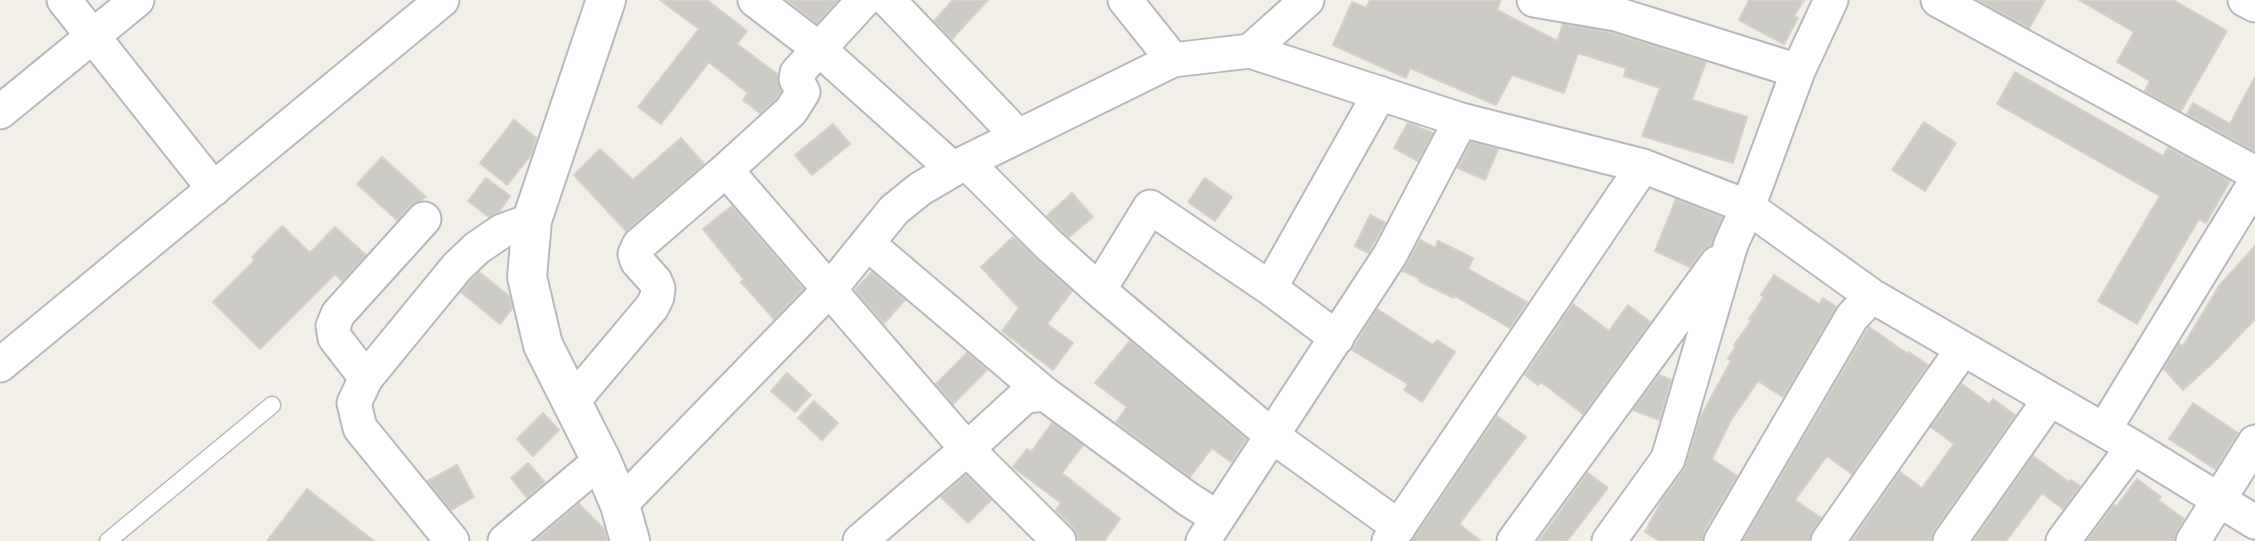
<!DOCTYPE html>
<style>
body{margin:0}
canvas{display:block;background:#f1efe8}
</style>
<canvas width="2255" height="541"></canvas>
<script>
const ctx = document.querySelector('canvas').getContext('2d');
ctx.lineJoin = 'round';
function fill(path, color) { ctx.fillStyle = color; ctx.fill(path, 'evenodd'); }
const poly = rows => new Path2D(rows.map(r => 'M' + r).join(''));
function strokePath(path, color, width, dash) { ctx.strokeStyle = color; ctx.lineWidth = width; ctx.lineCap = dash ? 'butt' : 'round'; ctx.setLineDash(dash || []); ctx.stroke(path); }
const building = poly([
 [660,0,707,0,747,31,737,44,777,74,781,91,776,99,760,113,743,100,748,93,709,62,661,124,638,107,699,29,660,0],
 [787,0,838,0,817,23,787,0],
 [953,0,988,0,952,39,934,21,953,0],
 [1370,0,1501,0,1497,10,1557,41,1563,24,1611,33,1706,62,1692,100,1747,117,1733,163,1642,136,1660,88,1624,76,1626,68,1578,53,1564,93,1512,75,1496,105,1410,68,1406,78,1333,45,1352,2,1366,8,1370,0],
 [1749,0,1804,0,1794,16,1798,18,1784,44,1739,20,1749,0],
 [1978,0,2045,0,2029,28,1978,0],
 [2079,0,2173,0,2227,31,2181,111,2145,91,2150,81,2117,62,2134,32,2079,0],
 [2015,72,2163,156,2168,148,2230,181,2206,223,2199,219,2137,324,2098,301,2160,196,1997,104,2015,72],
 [2255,77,2255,151,2187,114,2193,103,2230,124,2255,77],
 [514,120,536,138,531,155,507,185,480,163,514,120],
 [1924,122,1956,143,1925,191,1892,170,1924,122],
 [1408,123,1433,133,1418,161,1394,148,1408,123],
 [833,124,850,144,812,175,795,155,833,124],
 [681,138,704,164,626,231,574,175,600,149,633,180,681,138],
 [1471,142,1498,149,1485,180,1458,168,1471,142],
 [382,157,426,197,410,206,397,220,357,184,382,157],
 [486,178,510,196,499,212,489,217,468,201,486,178],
 [1205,178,1232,197,1215,221,1188,202,1205,178],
 [1072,193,1093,217,1069,237,1047,216,1072,193],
 [1676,199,1722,218,1711,245,1701,252,1690,267,1655,251,1676,199],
 [732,206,803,289,774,319,741,282,744,280,703,229,732,206],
 [1370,215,1385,223,1368,253,1355,246,1370,215],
 [282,226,310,253,335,227,366,255,342,281,335,274,260,349,213,302,255,260,252,257,282,226],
 [1013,237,1072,291,1047,324,1073,343,1053,370,1002,331,1019,308,981,267,1013,237],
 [1420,240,1435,248,1438,241,1473,258,1468,269,1527,302,1510,328,1455,296,1454,298,1419,281,1420,279,1403,271,1420,240],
 [2255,246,2255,319,2218,358,2183,390,2164,369,2179,344,2183,346,2219,286,2255,246],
 [479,272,509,296,512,309,500,324,461,292,479,272],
 [872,272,905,300,884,323,855,290,872,272],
 [1774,275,1819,304,1823,298,1836,307,1783,397,1758,381,1731,420,1712,459,1737,476,1704,531,1702,541,1660,541,1645,532,1663,499,1684,470,1701,416,1731,361,1728,359,1736,346,1734,345,1751,321,1749,319,1764,297,1761,295,1774,275],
 [1573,304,1609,331,1628,305,1650,322,1583,414,1541,382,1538,385,1525,375,1573,304],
 [1377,309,1433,345,1437,340,1455,352,1422,402,1404,390,1408,384,1352,350,1377,309],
 [1869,327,1908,354,1909,352,1928,365,1852,474,1827,456,1795,500,1821,518,1812,531,1809,541,1743,541,1869,327],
 [1130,341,1246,439,1231,462,1212,448,1190,477,1116,422,1127,407,1095,383,1130,341],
 [967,353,987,370,953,404,936,384,967,353],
 [787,373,811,395,795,412,771,391,787,373],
 [1659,375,1671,380,1659,420,1633,410,1659,375],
 [1962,384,1989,404,1993,399,2015,415,1934,530,1931,541,1852,541,1900,472,1922,488,1954,444,1931,427,1962,384],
 [814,401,838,423,822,440,798,418,814,401],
 [2193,403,2238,433,2215,469,2169,439,2193,403],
 [543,413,559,430,533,456,517,439,543,413],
 [1497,416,1526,437,1459,524,1481,541,1412,541,1497,416],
 [1052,423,1083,445,1062,473,1120,519,1104,541,1080,541,1078,539,1073,527,1056,510,1061,503,1013,467,1027,449,1031,452,1052,423],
 [2033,456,2069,482,2071,480,2080,486,2063,509,2042,493,2006,541,1974,541,2033,456],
 [528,463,545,482,527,497,511,478,528,463],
 [457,465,474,497,451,510,428,481,457,465],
 [1588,473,1608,488,1567,541,1539,541,1588,473],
 [966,475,991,500,968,523,941,497,966,475],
 [2137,479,2161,497,2158,500,2184,519,2177,531,2174,541,2087,541,2114,505,2116,507,2137,479],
 [307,489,374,541,267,541,307,489],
 [579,504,604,529,607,541,535,541,579,504]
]);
const lane = poly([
 [108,541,272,405]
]);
const street = poly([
 [64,0,214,189],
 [755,0,819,49,953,169],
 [864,0,797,73,796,79,803,92,791,111,726,170,967,449,1059,541],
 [888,0,1018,136],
 [1125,0,1173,60],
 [1534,0,1616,14,1798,71],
 [1938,0,2255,173],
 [2245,0,2255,5],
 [1250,51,1461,120,1643,166,1748,207,1872,296,2133,447,2255,522],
 [0,112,137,0],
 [966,162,1048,244,1099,290,1271,435,1399,527],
 [867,243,1045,394,1188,499,1218,518,1203,541],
 [1270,288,1380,93],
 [1099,290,1150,207,1270,288,1337,338],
 [0,365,442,0],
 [366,378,335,338,333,326,338,314,424,219],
 [572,402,652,307,657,297,658,288,655,281,637,261,635,254,639,245,726,170],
 [2104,430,2255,183],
 [620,505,830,289,894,210,920,189,966,162,1173,60,1250,51,1307,0],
 [1218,518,1390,255,1461,120],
 [452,541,360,428,354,403,366,378,457,267,477,248,502,231,532,220],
 [505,541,601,460],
 [860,541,967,449,1025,396,1045,394],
 [1389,541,1643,166],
 [1514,541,1717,263],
 [1609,541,1668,459,1731,244,1748,207,1798,71,1831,0],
 [1721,541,1852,317,1872,296],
 [1828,541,1962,350],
 [1950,541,2050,399],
 [2063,541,2133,447],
 [2193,541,2255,442]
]);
const secondary = poly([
 [606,0,532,220,527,277,543,345,601,460,620,505,630,541]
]);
fill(building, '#cccac5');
strokePath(building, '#d6d1c6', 2);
strokePath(lane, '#b5b8bc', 19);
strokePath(street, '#b5b8bc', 37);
strokePath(secondary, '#b6babf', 42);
strokePath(lane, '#fff', 16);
strokePath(street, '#fff', 33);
strokePath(secondary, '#fff', 38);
</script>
